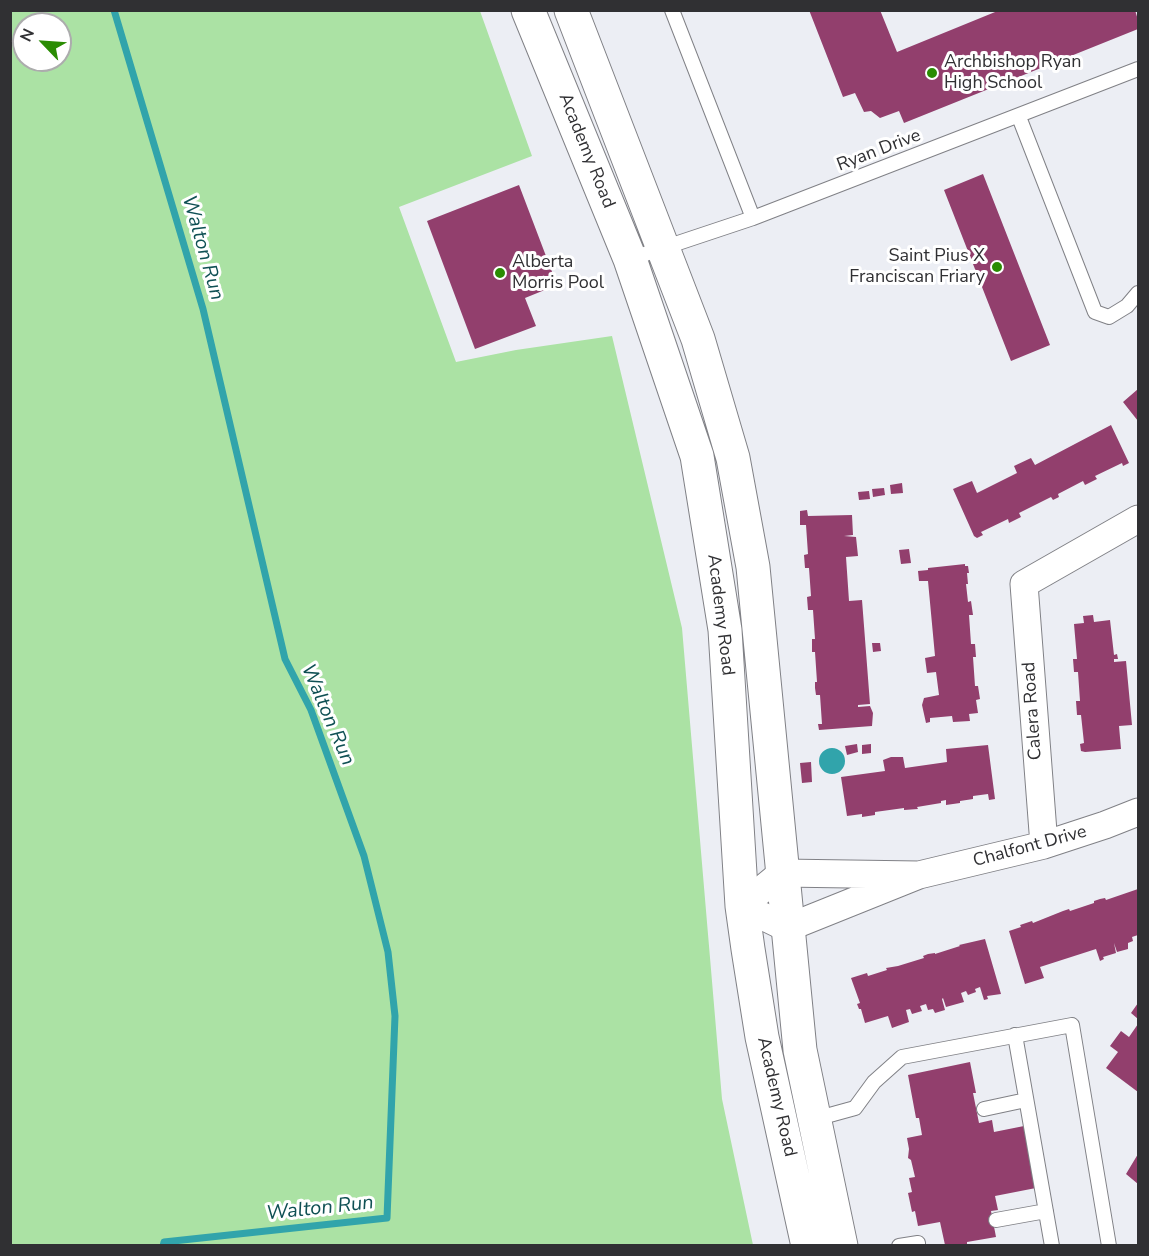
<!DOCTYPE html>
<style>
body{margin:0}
#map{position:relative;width:1149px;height:1256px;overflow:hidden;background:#eceef4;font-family:"Nunito Sans",sans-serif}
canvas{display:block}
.frame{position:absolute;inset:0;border:12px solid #303033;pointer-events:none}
.north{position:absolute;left:12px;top:12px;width:60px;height:60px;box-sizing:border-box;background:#fff;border:2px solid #acacad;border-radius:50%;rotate:295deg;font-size:16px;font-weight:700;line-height:24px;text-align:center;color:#303033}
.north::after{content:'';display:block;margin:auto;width:21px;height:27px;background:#2a8c03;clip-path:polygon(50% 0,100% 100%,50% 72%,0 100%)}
</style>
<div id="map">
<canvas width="1149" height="1256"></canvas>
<div class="frame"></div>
<div class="north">N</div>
</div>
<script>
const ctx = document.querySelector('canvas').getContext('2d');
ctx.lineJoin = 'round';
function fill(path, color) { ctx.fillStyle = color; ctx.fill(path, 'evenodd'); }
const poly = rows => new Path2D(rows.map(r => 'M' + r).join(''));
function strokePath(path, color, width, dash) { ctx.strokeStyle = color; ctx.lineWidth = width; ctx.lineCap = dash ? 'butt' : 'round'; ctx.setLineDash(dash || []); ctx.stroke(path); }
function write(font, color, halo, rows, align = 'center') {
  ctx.font = font + ' "Nunito Sans",sans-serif'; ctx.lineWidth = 6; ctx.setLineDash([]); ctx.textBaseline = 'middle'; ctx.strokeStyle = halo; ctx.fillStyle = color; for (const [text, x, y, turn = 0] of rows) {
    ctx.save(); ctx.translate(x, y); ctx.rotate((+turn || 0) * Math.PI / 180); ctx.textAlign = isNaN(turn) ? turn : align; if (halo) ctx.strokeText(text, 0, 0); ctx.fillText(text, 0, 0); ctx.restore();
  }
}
const green = poly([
 [10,11,480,11,532,156,399,207,456,362,516,350,612,336,682,628,722,1099,753,1245,11,1245],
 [24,24,60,24,60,60,24,60]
]);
const water = poly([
 '819 761a13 13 0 1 1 26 0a13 13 0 1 1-26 0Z'
]);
const stream = poly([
 [114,10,203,309,285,659,311,710,364,856,388,952,395,1016,387,1218,164,1242,163,1246]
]);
const building = poly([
 [809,10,880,10,897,52,1000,10,1135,10,1138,20,1138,29,904,123,899,111,880,118,871,111,864,112,855,93,843,97],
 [983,174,1050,345,1011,361,944,190],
 [519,185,557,285,525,298,536,326,475,349,427,221],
 [1138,389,1138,421,1123,402],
 [1111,425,1129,463,1123,466,1122,463,1095,476,1097,479,1085,485,1083,481,1058,494,1059,497,1053,500,1051,497,1019,513,1021,517,1009,523,1008,519,981,532,983,535,977,538,974,536,953,489,972,481,977,493,1017,473,1014,466,1031,458,1035,465],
 [902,483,903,493,891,494,890,485],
 [884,488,885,495,873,497,872,489],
 [869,491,870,499,859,500,858,492],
 [807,510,808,516,852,515,853,535,844,536,856,537,858,556,846,557,849,601,862,600,870,704,858,705,858,707,870,706,873,713,872,726,819,730,818,724,822,724,820,695,816,695,815,688,815,682,817,682,815,652,812,652,812,639,815,639,813,610,808,610,807,597,811,596,809,568,805,568,804,555,808,554,806,525,800,525,800,511],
 [909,549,911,563,901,564,899,550],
 [965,564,965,566,968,566,969,573,967,573,968,584,966,584,968,602,971,601,973,615,969,615,971,644,975,644,976,657,973,657,975,686,978,686,980,699,976,700,978,713,969,714,970,721,953,722,952,716,930,718,930,722,926,723,922,705,924,698,939,695,936,672,927,673,925,658,935,656,928,581,919,581,918,571,928,570,928,568],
 [1093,615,1094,622,1110,620,1114,655,1117,654,1118,659,1114,659,1114,662,1126,661,1132,725,1119,726,1121,749,1085,752,1081,751,1080,744,1084,743,1081,715,1077,715,1076,701,1080,701,1078,672,1074,672,1073,659,1077,659,1074,624,1084,623,1083,616],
 [872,643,880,643,881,651,873,652],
 [857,744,858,752,847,755,845,746],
 [871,744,871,753,862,754,862,745],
 [988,745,995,799,989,800,988,794,973,796,973,799,960,801,960,803,946,805,946,800,941,801,941,803,917,807,918,809,904,810,904,808,875,812,875,815,862,817,862,814,847,816,841,777,885,771,883,760,891,757,903,757,905,768,947,762,946,749],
 [811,762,812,782,802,783,800,763],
 [1138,889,1138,935,1132,937,1133,941,1128,943,1128,949,1117,952,1114,943,1116,953,1103,957,1104,959,1100,961,1096,949,1040,967,1044,978,1025,984,1009,931,1021,927,1020,925,1032,921,1033,923,1063,911,1069,909,1070,911,1094,903,1094,901,1100,899,1105,898,1106,900],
 [985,939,1001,994,987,996,988,999,984,1000,980,987,975,989,976,992,968,995,966,991,961,993,964,1002,946,1007,943,998,942,999,945,1010,935,1013,933,1009,928,1010,926,1004,920,1006,922,1011,912,1014,910,1009,906,1010,909,1022,892,1028,888,1016,865,1023,861,1009,859,1009,857,1004,860,1003,851,978,867,973,868,976,887,970,886,968,898,966,924,958,923,956,928,954,935,953,935,954,960,946,959,945],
 [1138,1003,1138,1019,1131,1013],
 [1138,1024,1138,1092,1106,1068,1118,1052,1110,1046,1121,1031,1129,1037],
 [970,1062,976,1093,973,1093,979,1123,992,1120,994,1132,1029,1125,1041,1187,995,1196,998,1210,991,1211,996,1237,967,1242,967,1245,945,1245,940,1222,918,1226,915,1211,912,1212,908,1193,912,1192,909,1178,915,1177,911,1160,908,1158,909,1149,907,1138,922,1135,919,1118,916,1118,908,1075],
 [1138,1154,1138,1184,1126,1174]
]);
const service = poly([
 [672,10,753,218],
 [1019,117,1095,312,1109,317,1127,306,1138,293],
 [630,259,753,218,1138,69],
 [1015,1035,1052,1246],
 [984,1109,1026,1100],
 [815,1119,855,1108,874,1082,902,1057,1072,1025,1109,1246],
 [996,1220,1046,1211],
 [899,1246,918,1243,918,1246]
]);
const minor = poly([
 [1044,845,1024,584,1138,519],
 [919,875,782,873,742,906,787,928,919,875,1044,845,1105,825,1138,812]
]);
const secondary = poly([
 [528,10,630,259,697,456,725,630,742,906,748,949,762,1037,808,1246],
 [571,10,698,339,733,458,753,567,800,1050,841,1246]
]);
const markers = [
 [932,73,6,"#2a8c03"],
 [997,267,6,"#2a8c03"],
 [500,273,6,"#2a8c03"]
];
const poiNames = [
 ["Archbishop Ryan",944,63],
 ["High School",944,84],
 ["Saint Pius X",985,257,"right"],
 ["Franciscan Friary",985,278,"right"],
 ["Alberta",512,263],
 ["Morris Pool",512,284]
];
const streetNames = [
 ["Academy Road",586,151,68],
 ["Ryan Drive",879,151,-21],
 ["Academy Road",720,615,83],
 ["Calera Road",1033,711,-94],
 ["Chalfont Drive",1030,847,-15],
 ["Academy Road",776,1097,77]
];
const waterNames = [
 ["Walton Run",202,248,74],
 ["Walton Run",327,715,67],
 ["Walton Run",320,1209,-6]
];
fill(green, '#abe2a4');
fill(water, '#31a4ab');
strokePath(stream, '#31a4ab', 7);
fill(building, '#923f6d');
strokePath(service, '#808186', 16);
strokePath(minor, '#808186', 29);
strokePath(secondary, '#808186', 35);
strokePath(service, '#fff', 14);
strokePath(minor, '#fff', 27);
strokePath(secondary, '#fff', 33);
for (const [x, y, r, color] of markers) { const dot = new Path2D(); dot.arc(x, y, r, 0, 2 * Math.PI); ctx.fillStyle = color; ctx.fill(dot); strokePath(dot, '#fff', 2); }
write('18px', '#303033', '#fff', poiNames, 'left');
write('18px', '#303033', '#fff', streetNames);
write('italic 20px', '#0f5054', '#fff', waterNames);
</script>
